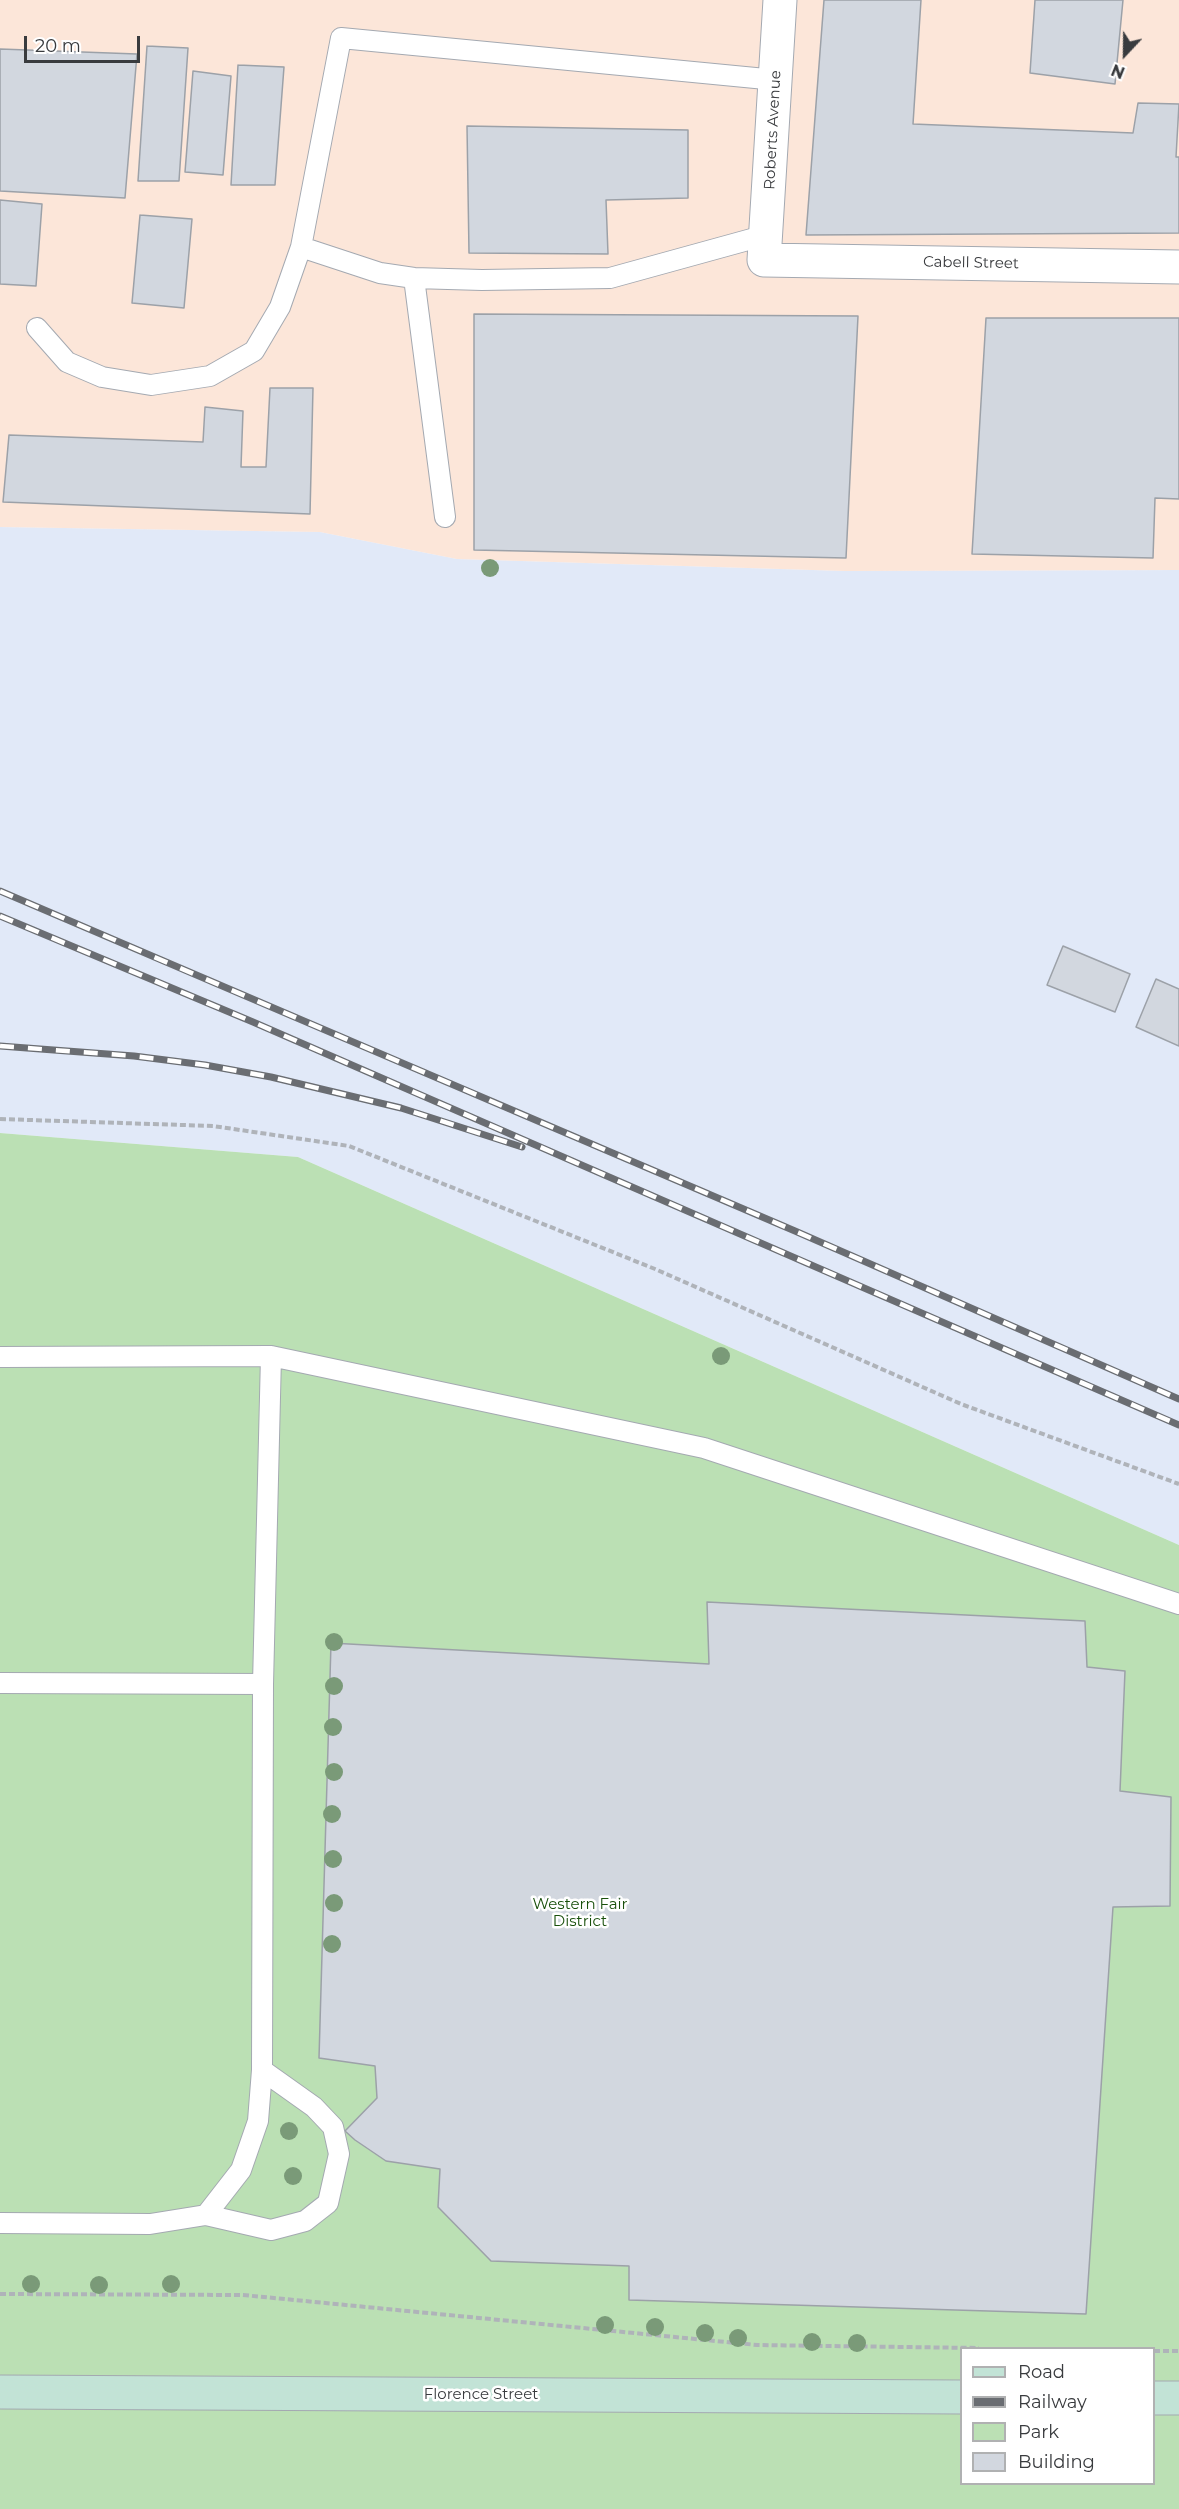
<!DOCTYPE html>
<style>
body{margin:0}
#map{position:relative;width:1179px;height:2509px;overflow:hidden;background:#f0f5fd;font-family:Montserrat,sans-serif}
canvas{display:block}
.legend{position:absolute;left:960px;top:2347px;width:195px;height:138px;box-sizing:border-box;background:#fff;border:2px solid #b0b1b2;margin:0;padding:8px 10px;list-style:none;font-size:18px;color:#393b3e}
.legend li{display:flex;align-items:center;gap:12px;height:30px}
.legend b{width:30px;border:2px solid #b0b1b2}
.north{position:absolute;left:1095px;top:24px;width:60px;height:60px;-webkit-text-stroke:4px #fff;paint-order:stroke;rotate:202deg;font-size:16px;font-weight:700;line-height:24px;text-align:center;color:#393b3e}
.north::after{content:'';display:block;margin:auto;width:21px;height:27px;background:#393b3e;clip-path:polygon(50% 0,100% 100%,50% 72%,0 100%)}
.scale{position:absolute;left:24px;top:36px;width:116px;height:27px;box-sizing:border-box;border:3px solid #393b3e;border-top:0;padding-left:8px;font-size:18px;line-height:21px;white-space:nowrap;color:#393b3e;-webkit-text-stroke:4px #fff;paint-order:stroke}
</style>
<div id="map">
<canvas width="1179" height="2509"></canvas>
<ul class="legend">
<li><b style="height:8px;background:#c2e3d6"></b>Road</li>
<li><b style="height:8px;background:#6a6d72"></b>Railway</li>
<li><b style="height:16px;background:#bbe0b4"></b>Park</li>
<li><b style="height:16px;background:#d2d7df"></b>Building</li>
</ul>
<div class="north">N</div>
<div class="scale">20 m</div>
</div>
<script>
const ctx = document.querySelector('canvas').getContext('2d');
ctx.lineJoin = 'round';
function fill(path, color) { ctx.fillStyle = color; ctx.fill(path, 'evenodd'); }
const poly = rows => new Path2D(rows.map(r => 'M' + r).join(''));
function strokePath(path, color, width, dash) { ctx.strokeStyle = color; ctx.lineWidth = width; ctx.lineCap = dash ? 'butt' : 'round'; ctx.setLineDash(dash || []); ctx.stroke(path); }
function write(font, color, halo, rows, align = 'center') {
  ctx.font = font + ' Montserrat,sans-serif'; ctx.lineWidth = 5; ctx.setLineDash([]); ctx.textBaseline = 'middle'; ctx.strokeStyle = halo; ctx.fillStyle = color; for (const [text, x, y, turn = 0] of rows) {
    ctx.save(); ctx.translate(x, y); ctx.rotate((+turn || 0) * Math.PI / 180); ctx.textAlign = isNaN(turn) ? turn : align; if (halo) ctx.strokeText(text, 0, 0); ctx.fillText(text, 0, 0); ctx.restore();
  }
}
const built = poly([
 [0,527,320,532,457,559,845,571,1179,570,1179,1545,298,1157,0,1133]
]);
const industrial = poly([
 [0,0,1179,0,1179,570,845,571,457,559,320,532,0,527]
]);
const green = poly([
 [0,1133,298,1157,1179,1545,1179,2509,0,2509],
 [962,2348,1154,2348,1154,2484,962,2484]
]);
const building = poly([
 [824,0,921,0,913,124,1133,133,1138,103,1179,104,1176,157,1179,157,1179,233,806,235,824,0],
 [1035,0,1123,0,1115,84,1030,73,1035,0],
 [147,46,188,48,179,181,138,181,147,46],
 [0,49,137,54,125,198,0,191,0,49],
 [238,65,284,67,275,185,231,185,238,65],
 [193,71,231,76,223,175,185,172,193,71],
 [467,126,688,130,688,198,606,200,608,254,469,253,467,126],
 [0,200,42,204,36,286,0,284,0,200],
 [140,215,192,219,184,308,132,303,140,215],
 [474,314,858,316,846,558,474,550,474,314],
 [986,318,1179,318,1179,499,1155,498,1153,558,972,554,986,318],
 [270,388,313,388,310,514,3,502,9,435,203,442,205,407,243,411,241,467,266,467,270,388],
 [1063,946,1130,974,1115,1012,1047,985,1063,946],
 [1156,979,1179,989,1179,1046,1136,1027,1156,979],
 [707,1602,1085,1621,1087,1667,1125,1671,1120,1791,1171,1797,1170,1906,1113,1907,1086,2314,629,2300,629,2266,491,2261,438,2207,440,2169,386,2161,355,2140,345,2131,377,2098,375,2066,319,2058,331,1643,709,1664,707,1602]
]);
const path = poly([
 [0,1119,213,1126,349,1146,655,1269,961,1404,1179,1484],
 [0,2294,243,2295,757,2345,979,2348],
 [1154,2351,1179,2351]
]);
const lane = poly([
 [301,247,380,273,414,278,482,280,610,278,766,235],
 [414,278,445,517],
 [37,328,67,362,102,377,151,385,210,376,254,351,280,307,301,247,341,38,776,80],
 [271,1356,704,1448,1179,1604],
 [0,1357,271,1356,263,1684,262,2070,314,2107,333,2127,339,2154,328,2203,305,2221,271,2230,206,2215,150,2224,0,2223],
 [0,1683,263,1684],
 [206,2215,241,2170,258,2121,262,2070]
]);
const street = poly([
 [780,0,764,260,1179,267]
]);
const secondary = poly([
 [0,2392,962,2397],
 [1154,2398,1179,2398]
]);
const rail = poly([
 [0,891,795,1231,1179,1399],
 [0,916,253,1022,1179,1425],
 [0,1046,134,1056,205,1065,271,1077,401,1108,522,1147]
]);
const trees = [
 [490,568],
 [721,1356],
 [334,1642],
 [334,1686],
 [333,1727],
 [334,1772],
 [332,1814],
 [333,1859],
 [334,1903],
 [332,1944],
 [289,2131],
 [293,2176],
 [31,2284],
 [171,2284],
 [99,2285],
 [605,2325],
 [655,2327],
 [705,2333],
 [738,2338],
 [812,2342],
 [857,2343]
];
const streetNames = [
 ["Roberts Avenue",773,130,-87],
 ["Cabell Street",971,263,1],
 ["Florence Street",481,2395]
];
const parkNames = [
 ["Western Fair",580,1905],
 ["District",580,1922]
];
fill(built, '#e1e9f8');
fill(industrial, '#fce6d9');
fill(green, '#bbe0b4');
fill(building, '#d2d7df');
strokePath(building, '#9ca1a8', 1.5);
strokePath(lane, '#a4a9b1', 22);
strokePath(street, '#a4a9b1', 35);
strokePath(secondary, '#a4a9b1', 35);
strokePath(path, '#afb3b9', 4, [6, 3]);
strokePath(lane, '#fff', 20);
strokePath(street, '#fff', 33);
strokePath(secondary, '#c2e3d6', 33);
strokePath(rail, '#6a6d72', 7);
strokePath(rail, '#fff', 4.5, [14]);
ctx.fillStyle = '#7a9a78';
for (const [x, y] of trees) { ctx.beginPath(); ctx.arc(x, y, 9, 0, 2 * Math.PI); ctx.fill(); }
write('15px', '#393b3e', '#fff', streetNames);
write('15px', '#19500c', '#fff', parkNames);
</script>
